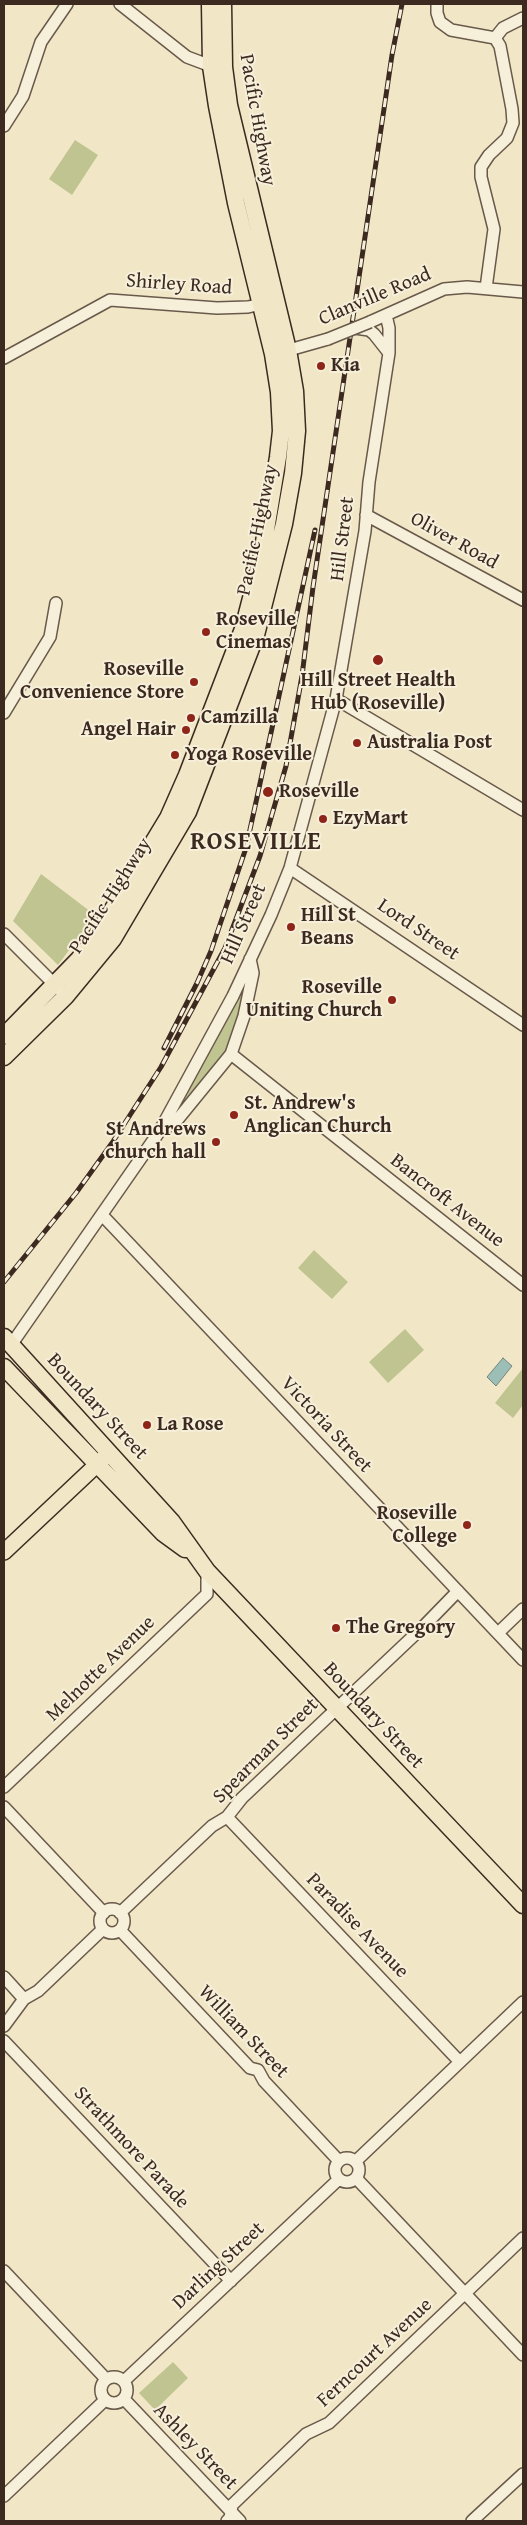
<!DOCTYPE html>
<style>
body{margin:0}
#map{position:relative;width:527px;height:2525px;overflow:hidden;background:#f1e7c6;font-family:"Gentium Book Plus",serif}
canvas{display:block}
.frame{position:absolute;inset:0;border:5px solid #3c2a21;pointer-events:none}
</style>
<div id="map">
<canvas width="527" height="2525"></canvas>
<div class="frame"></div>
</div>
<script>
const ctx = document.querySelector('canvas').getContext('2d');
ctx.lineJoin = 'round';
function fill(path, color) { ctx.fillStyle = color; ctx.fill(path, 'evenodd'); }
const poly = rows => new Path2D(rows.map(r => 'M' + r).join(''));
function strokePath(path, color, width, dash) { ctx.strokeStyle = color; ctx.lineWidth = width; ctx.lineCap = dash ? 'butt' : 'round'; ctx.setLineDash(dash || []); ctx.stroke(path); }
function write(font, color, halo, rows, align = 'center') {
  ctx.font = font + ' "Gentium Book Plus",serif'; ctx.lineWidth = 4; ctx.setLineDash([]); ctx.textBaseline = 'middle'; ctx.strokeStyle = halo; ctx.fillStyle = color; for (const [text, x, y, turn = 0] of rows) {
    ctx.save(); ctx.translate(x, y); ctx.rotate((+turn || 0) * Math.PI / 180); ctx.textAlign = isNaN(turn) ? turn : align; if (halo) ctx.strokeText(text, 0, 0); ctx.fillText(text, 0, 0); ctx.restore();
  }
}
const green = poly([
 [75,140,98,155,72,195,49,179],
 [41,874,95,915,58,965,13,921],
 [250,971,231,1040,224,1054,175,1117,221,1031],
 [314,1250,348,1282,332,1299,298,1268],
 [405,1329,424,1350,388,1383,369,1362],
 [523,1368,523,1405,513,1418,495,1403],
 [173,2362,188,2378,155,2410,139,2393]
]);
const water = poly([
 [503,1358,512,1366,496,1386,487,1377,503,1358]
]);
const minor = poly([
 [120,4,187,57,211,66],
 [437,4,437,13,440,22,451,30,495,38],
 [495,38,503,28,523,18],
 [4,126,23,96,41,42,67,4],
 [486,288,494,229,481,177,481,167,489,155,507,138,513,123,512,109,500,46,495,38],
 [370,322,444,289,467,287,523,292],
 [355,328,369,330,374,334,389,353],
 [282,352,328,339],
 [4,358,110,300,217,308,248,307,266,303],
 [366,515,523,600],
 [336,699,523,810],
 [4,713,50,637,56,603],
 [290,868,523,1025],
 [4,934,59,989],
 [231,1054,523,1285],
 [163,1130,178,1119,231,1054,244,1016,253,973,250,959],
 [103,1216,523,1660],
 [11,1345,159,1132,233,996,271,915,290,868,336,699,365,531,369,482,389,353,389,328,386,315],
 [498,1633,523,1609],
 [4,1787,207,1594,207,1571],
 [4,1807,104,1913],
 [227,1817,459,2061],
 '100 1921a12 12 0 1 1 24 0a12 12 0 1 1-24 0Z',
 [120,1913,212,1826,227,1817,242,1798,424,1626,458,1591],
 [120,1930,250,2068,258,2070,264,2081,339,2161],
 [4,1977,24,1999],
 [4,2026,24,1999,38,1991,103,1929],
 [4,2041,231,2281],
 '335 2170a12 12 0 1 1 24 0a12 12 0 1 1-24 0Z',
 [356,2161,523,2002],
 [356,2178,523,2355],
 [4,2271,106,2379],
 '101 2390a13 13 0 1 1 26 0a13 13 0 1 1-26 0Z',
 [124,2381,339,2179],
 [124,2399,240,2521],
 [4,2496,105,2400],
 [227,2521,230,2518,232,2505,306,2434,329,2423,523,2238],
 [472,2521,523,2474]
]);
const major = poly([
 [4,1552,106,1456]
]);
const highway = poly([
 [4,1036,79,959,96,937,168,818,187,775,243,629,261,560,278,457,281,431,279,392,273,354,236,203,217,106,211,66,210,4],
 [4,1057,66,996,113,939,188,812,256,635,284,524,293,473,297,431,295,391,288,350,229,105,224,67,223,4],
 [4,1337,172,1522,207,1571,523,1905],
 [4,1367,163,1533,185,1549]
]);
const rail = poly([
 [164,1048,197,983,211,951,246,848,315,530],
 [4,1282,76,1193,112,1143,161,1067,225,948,260,856,286,766,302,676,313,587,392,55,402,4]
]);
const minorBridge = poly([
 [328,339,370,322]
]);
const markers = [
 [321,366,5,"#8f2418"],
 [206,632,5,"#8f2418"],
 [378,660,6,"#8f2418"],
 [194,682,5,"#8f2418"],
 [191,718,5,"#8f2418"],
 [186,730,5,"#8f2418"],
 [357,743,5,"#8f2418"],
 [175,755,5,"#8f2418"],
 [268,792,6,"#8f2418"],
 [323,819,5,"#8f2418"],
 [291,927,5,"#8f2418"],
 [392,1000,5,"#8f2418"],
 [234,1115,5,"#8f2418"],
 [216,1142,5,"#8f2418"],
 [147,1425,5,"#8f2418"],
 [467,1525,5,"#8f2418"],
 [336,1628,5,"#8f2418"]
];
const streetNames = [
 ["Pacific Highway",257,120,80],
 ["Shirley Road",179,285,4],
 ["Clanville Road",375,297,-23],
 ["Pacific Highway",258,530,-78],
 ["Hill Street",343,539,-83],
 ["Oliver Road",454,541,29],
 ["Pacific Highway",111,896,-57],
 ["Hill Street",244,924,-66],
 ["Lord Street",418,930,34],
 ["Bancroft Avenue",447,1201,38],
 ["Boundary Street",97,1407,47],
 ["Victoria Street",326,1425,47],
 ["Melnotte Avenue",101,1669,-44],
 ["Boundary Street",373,1716,47],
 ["Spearman Street",266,1751,-45],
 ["Paradise Avenue",357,1926,46],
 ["William Street",243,2032,46],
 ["Strathmore Parade",131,2148,47],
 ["Darling Street",219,2266,-43],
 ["Ferncourt Avenue",375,2353,-43],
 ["Ashley Street",195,2447,46]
];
const poiNames = [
 ["Kia",331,366],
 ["Roseville",216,620],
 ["Cinemas",216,643],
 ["Roseville",184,670,"right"],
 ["Convenience Store",184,693,"right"],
 ["Hill Street Health",378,681,"center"],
 ["Hub (Roseville)",378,704,"center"],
 ["Camzilla",201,718],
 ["Angel Hair",176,730,"right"],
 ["Australia Post",367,743],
 ["Yoga Roseville",185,755],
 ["Roseville",279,792],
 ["EzyMart",333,819],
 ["Hill St",301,916],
 ["Beans",301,939],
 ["Roseville",382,988,"right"],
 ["Uniting Church",382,1011,"right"],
 ["St. Andrew's",244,1104],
 ["Anglican Church",244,1127],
 ["St Andrews",206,1130,"right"],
 ["church hall",206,1153,"right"],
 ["La Rose",157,1425],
 ["Roseville",457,1514,"right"],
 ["College",457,1537,"right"],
 ["The Gregory",346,1628]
];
const districtNames = [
 ["ROSEVILLE",256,843]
];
fill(green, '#c0c491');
fill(water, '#9bbfb6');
strokePath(water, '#75837a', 1);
strokePath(minor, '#69594a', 14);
strokePath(major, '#3c2a21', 18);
strokePath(highway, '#3c2a21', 19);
strokePath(minor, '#f6efda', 11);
strokePath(major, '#f1e7c6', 15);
strokePath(highway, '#f1e7c6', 16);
strokePath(rail, '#3c2a21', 5);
strokePath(rail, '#f6efda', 3, [9]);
strokePath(minorBridge, '#69594a', 14, []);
strokePath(minorBridge, '#f6efda', 11);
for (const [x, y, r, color] of markers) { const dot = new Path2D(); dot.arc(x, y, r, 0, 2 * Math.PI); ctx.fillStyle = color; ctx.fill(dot); strokePath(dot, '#f6efda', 2); }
write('20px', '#3c2a21', '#f6efda', streetNames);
write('bold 20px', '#3c2a21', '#f6efda', poiNames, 'left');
ctx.letterSpacing = '1px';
write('bold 25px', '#3c2a21', '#f6efda', districtNames);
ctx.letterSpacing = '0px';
</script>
